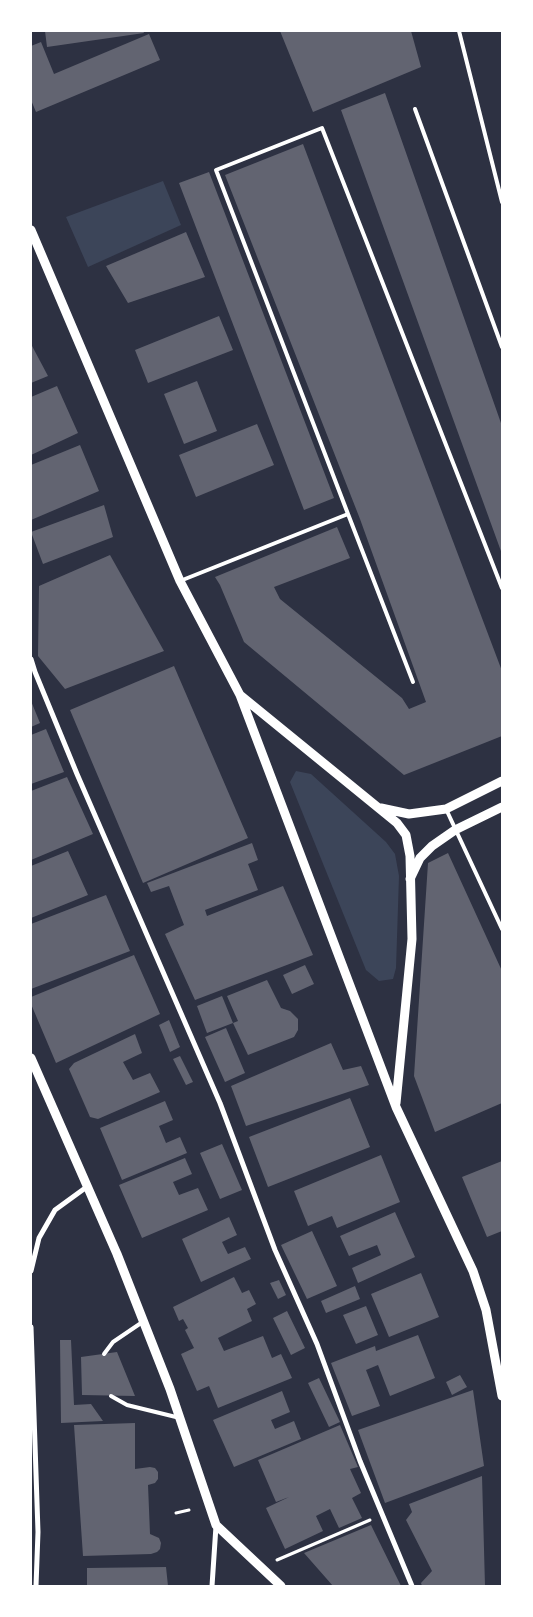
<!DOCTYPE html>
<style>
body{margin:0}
#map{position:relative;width:533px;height:1617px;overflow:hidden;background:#2d3142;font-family:"DejaVu Sans",sans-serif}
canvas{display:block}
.frame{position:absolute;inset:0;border:32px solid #fff;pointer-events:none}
</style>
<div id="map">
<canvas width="533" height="1617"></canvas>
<div class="frame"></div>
</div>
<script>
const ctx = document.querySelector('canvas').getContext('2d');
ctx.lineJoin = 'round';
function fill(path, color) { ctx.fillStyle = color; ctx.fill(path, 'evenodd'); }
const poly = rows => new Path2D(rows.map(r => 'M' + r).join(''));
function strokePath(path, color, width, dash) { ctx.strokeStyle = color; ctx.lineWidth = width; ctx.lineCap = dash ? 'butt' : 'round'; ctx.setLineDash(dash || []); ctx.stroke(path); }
const green = poly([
 [163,181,181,225,88,267,66,217],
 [296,771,311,774,386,842,395,854,399,876,396,968,393,979,379,981,366,970,290,782]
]);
const building = poly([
 [45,31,143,31,144,33,47,47],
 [280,31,411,31,421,67,313,112],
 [149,34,160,60,36,112,31,100,31,46,41,42,54,74],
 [385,93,502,426,502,554,341,110],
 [303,144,502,671,502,736,404,775,244,642,220,585,215,577,337,527,350,558,274,587,280,599,402,698,409,709,426,702,360,519,225,175],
 [209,172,334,498,304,510,179,183],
 [186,232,205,277,128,303,106,266],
 [219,316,233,350,148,383,135,350],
 [31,344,48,376,31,383],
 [197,381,217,431,184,444,164,394],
 [57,386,78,433,31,455,31,397],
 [257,424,274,465,196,497,179,455],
 [80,445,99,491,31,520,31,465],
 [104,505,113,537,43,564,31,532],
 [110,555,164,651,65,689,38,656,39,586],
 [174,666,248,838,143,883,70,710],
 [31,701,40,723,31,727],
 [46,729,64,772,31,784,31,735],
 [67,777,93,834,31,860,31,791],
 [252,843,258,860,248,864,258,890,205,910,207,916,283,886,313,955,195,1000,165,934,184,925,169,886,151,892,147,883],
 [68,851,88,895,31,918,31,866],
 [448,853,502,971,502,1103,435,1132,414,1076,428,863],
 [106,895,130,951,31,989,31,924],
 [134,955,160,1014,56,1063,31,1004,31,997],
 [305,965,314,984,292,994,283,975],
 [267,980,281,1008,290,1011,298,1019,298,1030,294,1037,248,1055,233,1023,238,1021,227,996],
 [222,996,233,1023,207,1033,197,1006],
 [169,1020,180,1047,170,1052,159,1025],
 [226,1028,245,1073,225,1082,205,1037],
 [135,1034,142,1053,123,1062,133,1080,150,1073,160,1092,98,1119,90,1117,69,1069,74,1063],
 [331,1043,343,1070,361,1066,369,1085,246,1126,231,1086],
 [180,1056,193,1082,186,1085,173,1059],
 [350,1098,370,1147,268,1187,249,1137],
 [165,1101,173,1120,159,1126,166,1143,180,1137,187,1153,122,1180,100,1128],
 [222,1144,242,1190,220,1199,200,1153],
 [381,1155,400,1202,337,1228,332,1216,308,1226,294,1191],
 [185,1158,192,1174,173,1182,179,1195,198,1188,208,1210,142,1238,119,1185],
 [502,1161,502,1231,487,1237,462,1177],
 [395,1212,415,1257,358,1283,352,1268,381,1255,377,1245,349,1256,340,1236],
 [229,1217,237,1235,222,1242,228,1254,245,1247,251,1259,201,1282,182,1239],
 [312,1231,337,1286,307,1299,281,1245],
 [421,1273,439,1317,389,1337,371,1294],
 [234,1277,242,1293,249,1290,256,1304,247,1309,252,1321,218,1338,224,1351,263,1336,272,1358,281,1354,292,1378,218,1408,209,1386,197,1391,181,1354,194,1348,185,1330,188,1328,183,1319,179,1321,173,1307],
 [279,1280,286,1295,278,1299,270,1283],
 [355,1286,360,1299,326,1313,321,1301],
 [366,1306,378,1335,356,1344,343,1315],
 [287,1311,305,1348,291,1355,273,1318],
 [418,1335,435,1378,390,1396,378,1365,366,1370,380,1406,352,1416,331,1363,375,1346,376,1351],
 [60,1340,71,1340,74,1405,91,1404,103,1421,61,1423],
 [117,1352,135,1396,82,1395,81,1357],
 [460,1375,467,1387,452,1395,446,1382],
 [319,1378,340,1422,329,1427,308,1383],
 [473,1390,484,1466,385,1503,358,1430],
 [282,1391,290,1412,271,1420,275,1429,294,1421,301,1439,234,1467,213,1420],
 [135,1423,135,1469,150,1467,155,1468,158,1472,158,1479,155,1483,148,1485,150,1534,159,1538,161,1543,160,1549,157,1552,151,1554,83,1556,74,1425],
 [340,1425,358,1467,350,1469,361,1493,352,1498,362,1518,339,1528,330,1509,316,1516,323,1531,285,1549,266,1508,289,1497,276,1502,258,1460],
 [482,1476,485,1586,422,1586,421,1583,432,1571,406,1520,412,1512,409,1504],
 [371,1525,401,1586,333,1586,304,1553],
 [166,1567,168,1586,87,1586,87,1568]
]);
const path = poly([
 [176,1513,189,1510],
 [277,1560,370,1520]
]);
const service = poly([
 [459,31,502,202],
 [415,109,502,347],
 [348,514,413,682],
 [180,581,348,514,216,170,322,128,502,588],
 [446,809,502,929],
 [104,1354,113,1342,144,1321],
 [111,1396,127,1405,180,1418]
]);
const minor = poly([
 [31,659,35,672,77,774,220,1103,275,1250,317,1344,360,1461,412,1586],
 [31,1271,39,1238,55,1210,88,1186],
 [31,1327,38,1532,36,1586],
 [212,1586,216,1526]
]);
const tertiary = poly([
 [31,230,180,581,240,695,396,1107,473,1271,486,1310,502,1396],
 [240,695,397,823,406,835,410,856,412,939,396,1103],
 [381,808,409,814,446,809,502,781],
 [410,879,420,858,432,846,455,830,502,807],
 [31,1058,117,1254,170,1389,216,1525,281,1586]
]);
fill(green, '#3c4559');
fill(building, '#626471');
strokePath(path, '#fff', 3);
strokePath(service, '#fff', 4);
strokePath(minor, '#fff', 5);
strokePath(tertiary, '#fff', 9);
</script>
